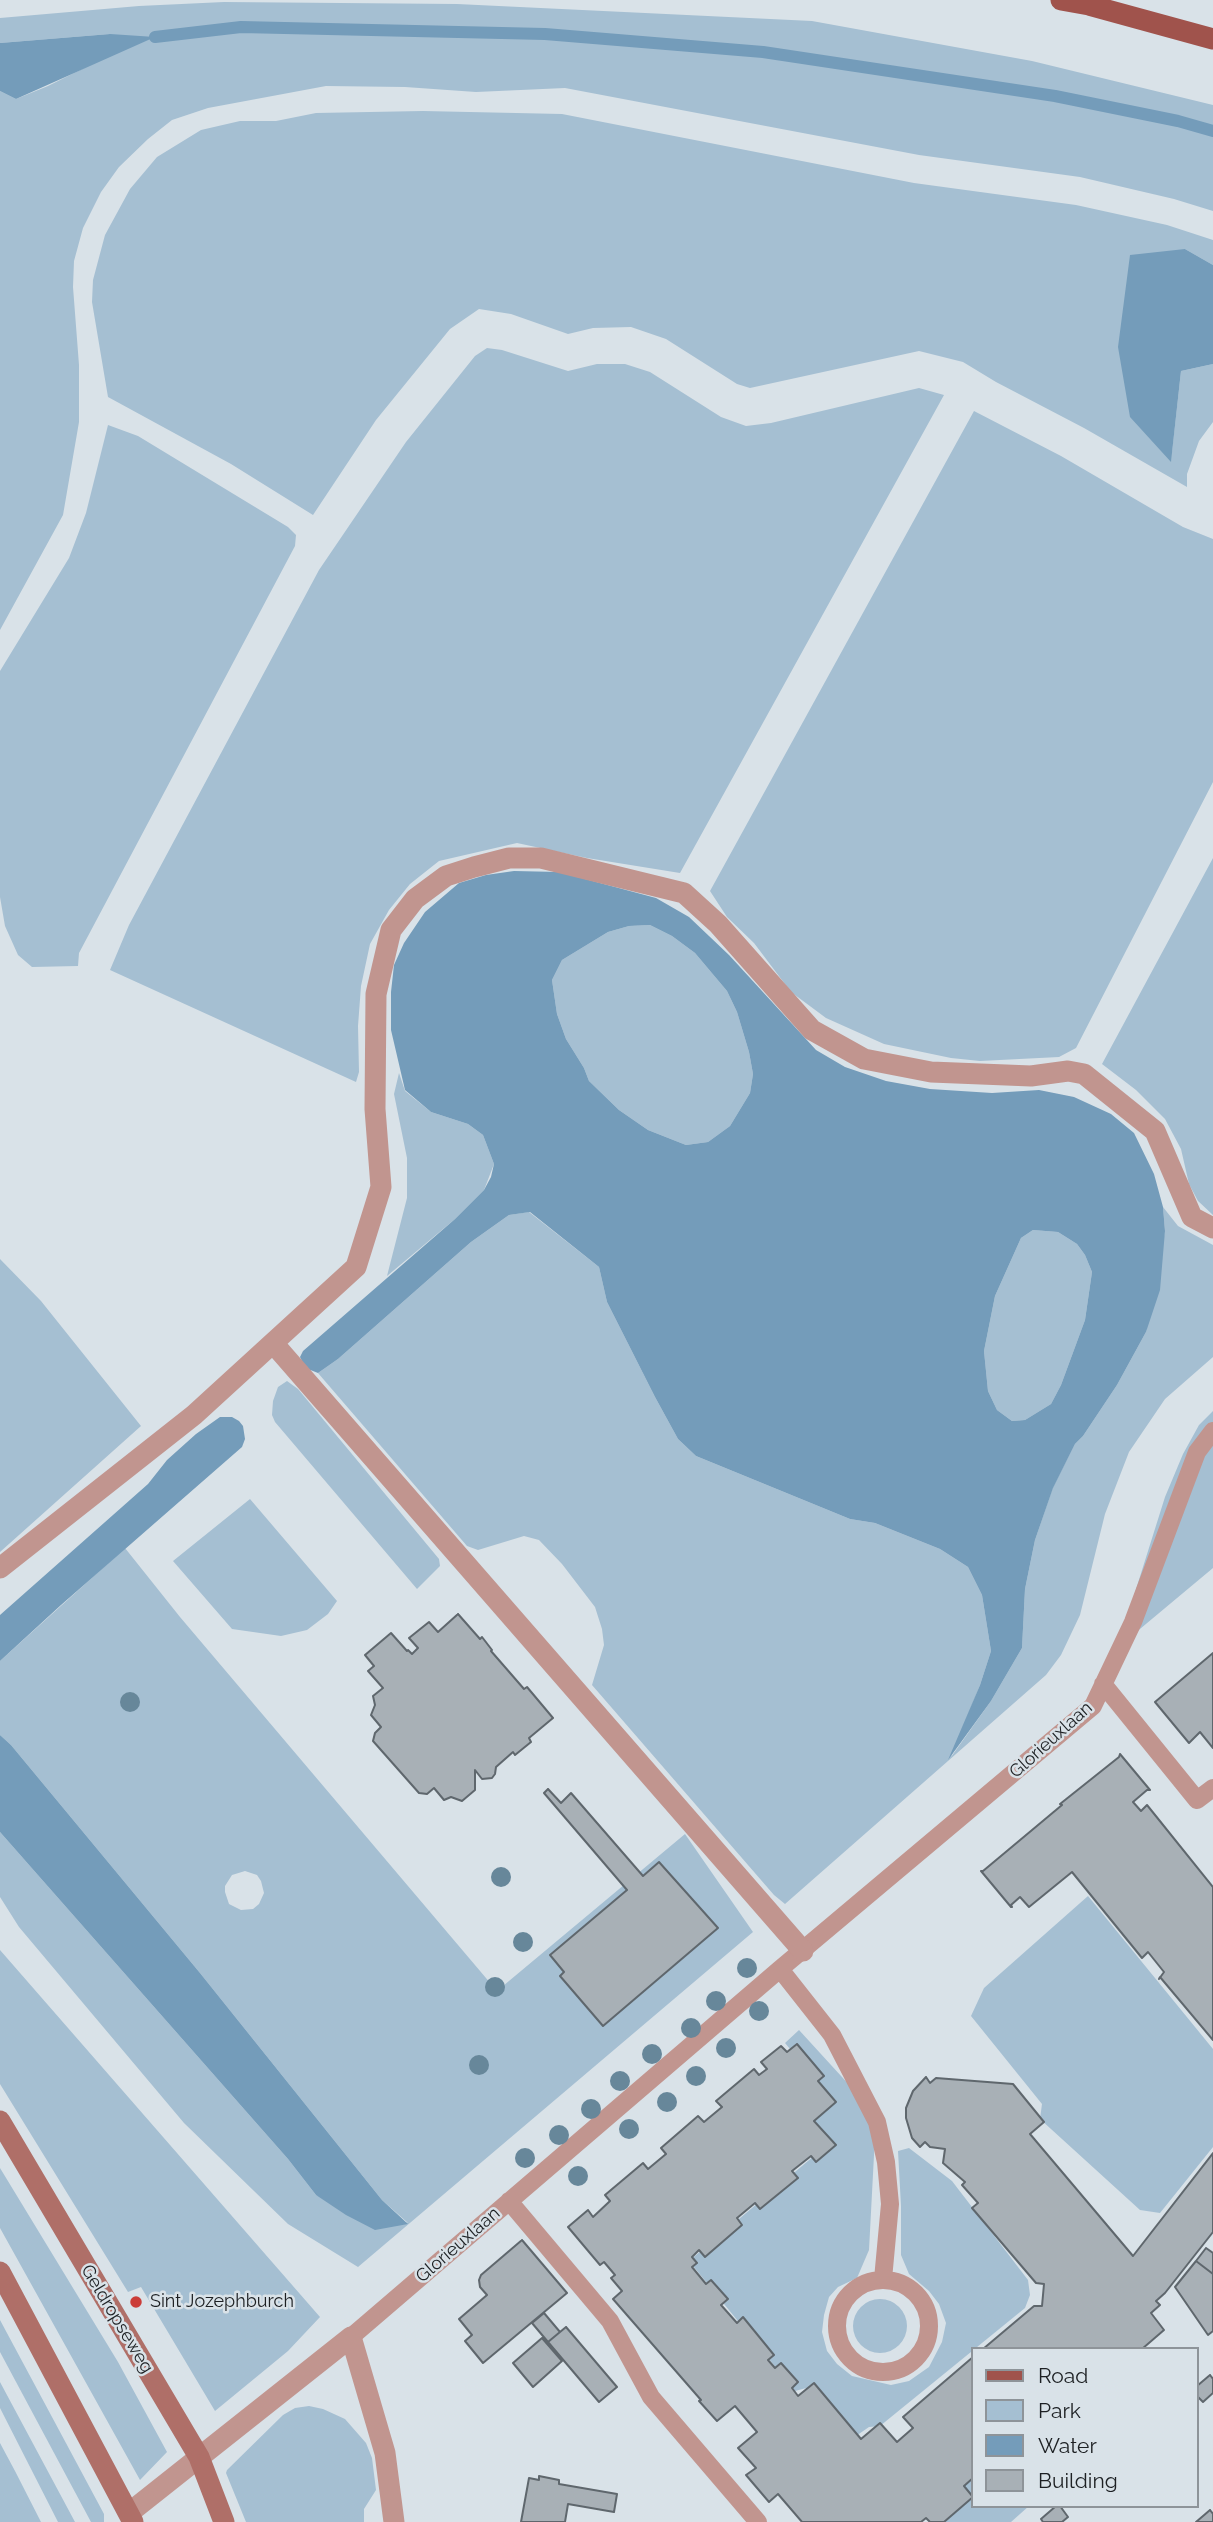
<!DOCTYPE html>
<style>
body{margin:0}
#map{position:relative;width:1213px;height:2522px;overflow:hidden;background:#d9e2e8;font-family:Raleway,sans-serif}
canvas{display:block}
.legend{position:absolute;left:971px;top:2347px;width:228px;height:161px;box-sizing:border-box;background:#d9e2e8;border:2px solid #8e9499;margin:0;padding:9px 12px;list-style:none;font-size:21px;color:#1d2023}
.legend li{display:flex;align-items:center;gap:14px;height:35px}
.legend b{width:35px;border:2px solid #8e9499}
</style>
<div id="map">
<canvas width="1213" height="2522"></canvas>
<ul class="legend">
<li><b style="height:9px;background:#a0534c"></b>Road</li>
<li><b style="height:19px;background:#a5bfd2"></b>Park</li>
<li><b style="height:19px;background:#749cba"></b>Water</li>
<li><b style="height:19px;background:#a8b0b6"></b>Building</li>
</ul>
</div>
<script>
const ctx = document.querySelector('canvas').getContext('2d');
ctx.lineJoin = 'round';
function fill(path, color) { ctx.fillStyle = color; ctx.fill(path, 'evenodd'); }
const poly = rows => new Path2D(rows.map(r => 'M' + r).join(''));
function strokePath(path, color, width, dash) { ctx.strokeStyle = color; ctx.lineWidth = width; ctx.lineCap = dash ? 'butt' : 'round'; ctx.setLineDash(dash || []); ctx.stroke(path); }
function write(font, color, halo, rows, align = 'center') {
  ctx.font = font + ' Raleway,sans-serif'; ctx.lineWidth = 5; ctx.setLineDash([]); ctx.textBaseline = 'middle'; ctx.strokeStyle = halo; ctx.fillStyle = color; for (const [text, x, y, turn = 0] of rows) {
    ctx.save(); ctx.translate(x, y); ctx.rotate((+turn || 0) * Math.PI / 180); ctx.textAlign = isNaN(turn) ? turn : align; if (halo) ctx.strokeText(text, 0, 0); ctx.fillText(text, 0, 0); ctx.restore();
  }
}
const green = poly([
 [224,2,457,4,812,21,1032,61,1213,105,1213,211,1174,199,1080,177,919,155,565,88,476,92,405,87,326,86,208,108,172,120,148,139,119,167,101,192,83,228,74,261,73,287,79,365,79,422,63,515,0,630,0,91,16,99,48,86,94,63,110,34,0,43,0,18,139,6],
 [423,111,562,114,914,183,1076,205,1167,225,1213,240,1213,265,1185,249,1171,461,1181,371,1213,364,1213,422,1199,441,1187,474,1187,487,1084,428,996,382,963,362,919,351,750,388,737,384,666,339,631,327,593,328,568,334,511,314,479,309,450,329,376,420,313,515,231,464,108,397,92,302,93,280,105,235,130,189,157,157,201,130,240,121,276,121,316,113],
 [487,348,502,350,568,371,597,364,625,364,650,372,721,417,746,426,771,423,919,388,944,395,680,873,587,858,517,843,439,861,410,884,389,910,370,944,361,986,358,1026,359,1072,356,1082,110,970,129,925,319,570,406,442,475,356],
 [974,411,1061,456,1183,527,1213,539,1213,782,1076,1048,1059,1057,980,1061,951,1058,884,1044,826,1018,791,992,754,943,727,917,710,891],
 [108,425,138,436,288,527,296,535,295,546,79,953,78,966,32,967,18,955,5,926,0,897,0,671,69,558,86,513],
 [1213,858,1213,1215,1198,1201,1189,1184,1181,1149,1165,1119,1136,1090,1102,1064],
 [650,925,672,936,695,953,727,991,737,1012,749,1052,753,1074,750,1093,730,1126,708,1142,686,1145,648,1130,619,1110,589,1081,584,1068,566,1039,557,1014,552,980,562,960,608,932,629,926],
 [399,1073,405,1091,431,1112,468,1124,483,1135,494,1164,484,1190,455,1219,387,1276,407,1198,407,1158,394,1094],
 [1163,1207,1178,1226,1213,1245,1213,1357,1165,1399,1129,1452,1105,1514,1080,1615,1061,1655,1046,1675,785,1904,774,1895,592,1685,604,1645,602,1629,595,1607,562,1564,539,1540,524,1536,478,1550,467,1546,318,1373,338,1359,471,1242,509,1215,529,1212,599,1267,607,1302,655,1397,678,1439,696,1456,850,1519,875,1523,940,1549,968,1567,982,1595,991,1651,980,1685,951,1757,991,1701,1022,1648,1025,1589,1035,1540,1053,1487,1075,1444,1083,1436,1117,1385,1146,1332,1165,1231],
 [1033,1230,1058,1232,1077,1244,1085,1255,1092,1272,1085,1320,1061,1385,1051,1404,1025,1420,1012,1421,997,1410,988,1391,984,1351,995,1296,1021,1238],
 [0,1259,41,1301,141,1426,0,1552],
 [287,1381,298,1389,439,1559,440,1566,417,1589,275,1422,272,1415,273,1401,278,1387],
 [1213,1411,1213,1568,1110,1654,1126,1621,1165,1497,1183,1454,1199,1425],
 [250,1499,337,1601,328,1614,307,1630,281,1636,232,1629,173,1561],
 [125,1548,180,1617,497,1991,685,1834,753,1932,358,2267,288,2224,184,2123,19,1927,0,1897,0,1832,288,2159,316,2195,408,2223,382,2200,200,1973,11,1745,0,1735,0,1661],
 [245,1871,257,1875,261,1881,264,1893,259,1904,253,1909,241,1910,229,1904,225,1892,225,1886,232,1875],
 [1088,1896,1213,2049,1213,2147,1160,2213,1140,2210,1040,2119,1042,2104,971,2016,984,1988],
 [0,1950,320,2317,288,2351,215,2411,141,2287,128,2292,0,2084],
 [799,2030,863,2100,875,2136,869,2250,857,2278,838,2287,829,2297,824,2315,822,2332,827,2351,837,2364,852,2376,891,2385,909,2381,929,2367,942,2342,946,2323,939,2304,929,2291,909,2274,901,2255,901,2206,898,2151,909,2148,952,2181,1028,2280,1030,2295,1025,2308,880,2426,869,2427,853,2438,810,2387,795,2391,689,2261,827,2145,806,2122,832,2099,785,2043],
 [0,2168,118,2362,167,2452,140,2480,0,2228],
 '853 2326a27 27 0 1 1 54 0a27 27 0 1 1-54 0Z',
 [0,2320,104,2514,104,2522,91,2522,0,2352],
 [0,2382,75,2522,58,2522,0,2408],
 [309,2406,323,2409,345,2419,366,2443,372,2458,376,2490,364,2509,364,2522,246,2522,226,2473,227,2470,283,2415,295,2408],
 [0,2443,15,2471,41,2522,0,2522],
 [973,2464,973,2506,1029,2506,1011,2522,928,2522,962,2493,956,2479]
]);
const water = poly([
 [110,34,155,37,16,99,0,91,0,43],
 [1185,249,1213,265,1213,364,1181,371,1171,462,1130,417,1118,347,1130,255],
 [514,871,559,872,656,898,689,917,729,955,816,1050,845,1067,886,1081,930,1089,992,1093,1039,1090,1074,1097,1111,1114,1134,1133,1154,1174,1163,1207,1165,1231,1160,1290,1146,1332,1117,1385,1083,1436,1075,1444,1053,1488,1035,1540,1025,1589,1022,1648,991,1701,948,1760,980,1685,991,1651,982,1595,968,1567,940,1549,875,1523,850,1519,696,1456,678,1439,655,1397,607,1302,599,1267,530,1212,509,1215,471,1242,338,1359,318,1373,308,1369,303,1363,300,1357,303,1351,455,1219,484,1190,491,1177,494,1164,483,1135,468,1124,431,1112,405,1090,391,1030,391,992,394,965,404,943,425,912,459,883,486,875],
 [650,925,672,936,695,953,727,991,737,1012,749,1052,753,1074,750,1093,730,1126,708,1142,686,1145,648,1130,619,1110,589,1081,584,1068,566,1039,557,1014,552,980,562,960,608,932,629,926],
 [1033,1230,1058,1232,1077,1244,1085,1255,1092,1272,1085,1320,1061,1385,1051,1404,1025,1420,1012,1421,997,1410,988,1391,984,1351,995,1296,1021,1238],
 [220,1417,232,1417,239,1421,243,1426,245,1439,242,1447,61,1605,0,1661,0,1615,148,1484,167,1460,196,1434],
 [0,1735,11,1745,200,1973,382,2200,408,2224,375,2230,346,2215,316,2195,288,2159,0,1832]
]);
const stream = poly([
 [155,37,241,27,545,34,763,52,1055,96,1178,121,1213,131]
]);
const building = poly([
 [458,1614,480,1639,482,1637,492,1650,491,1651,524,1689,527,1687,553,1718,529,1738,531,1742,515,1755,513,1752,496,1767,495,1774,492,1778,482,1779,475,1770,475,1790,462,1801,451,1797,444,1800,434,1788,427,1794,419,1793,373,1741,375,1733,381,1727,371,1715,375,1705,373,1696,383,1688,368,1671,374,1666,365,1655,391,1633,407,1651,408,1650,412,1654,418,1648,409,1638,429,1622,438,1632,458,1614],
 [1213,1653,1213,1748,1200,1732,1189,1743,1155,1702,1213,1653],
 [1120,1754,1150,1790,1147,1790,1133,1802,1141,1811,1147,1805,1213,1887,1213,2040,1160,1977,1159,1979,1164,1972,1148,1952,1142,1958,1072,1872,1029,1907,1020,1897,1011,1905,1012,1907,1011,1907,981,1871,983,1871,1062,1805,1060,1804,1119,1757,1120,1754],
 [548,1789,561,1803,571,1793,643,1876,659,1862,718,1928,603,2026,560,1976,564,1972,550,1955,627,1890,544,1793,548,1789],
 [797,2044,824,2076,818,2081,836,2102,814,2121,836,2145,816,2162,811,2156,792,2171,798,2178,760,2209,755,2203,737,2218,742,2225,705,2257,699,2250,692,2257,697,2263,692,2267,706,2284,711,2280,728,2299,721,2305,737,2323,743,2317,774,2355,768,2360,775,2368,781,2363,798,2382,792,2388,798,2396,814,2383,861,2439,880,2423,897,2442,913,2428,903,2417,973,2357,973,2478,964,2486,973,2497,944,2522,930,2522,926,2518,921,2522,802,2522,778,2494,769,2502,746,2475,756,2468,738,2448,757,2432,735,2406,717,2421,699,2401,701,2400,613,2299,622,2291,611,2278,615,2275,604,2262,600,2265,568,2227,588,2210,593,2217,610,2201,605,2195,643,2163,648,2169,666,2154,661,2148,698,2116,704,2122,722,2107,716,2101,754,2069,759,2075,767,2069,761,2062,781,2046,787,2052,797,2044],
 [926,2077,930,2083,936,2078,1013,2084,1044,2122,1030,2134,1133,2256,1213,2153,1213,2232,1165,2293,1156,2301,1160,2305,1151,2313,1164,2330,1142,2349,983,2349,1034,2306,1042,2306,1044,2284,1036,2283,972,2208,978,2203,962,2185,965,2182,943,2163,945,2149,930,2147,925,2142,920,2147,912,2138,906,2118,906,2108,913,2091,926,2077],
 [522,2240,567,2293,483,2363,465,2341,472,2335,459,2319,487,2295,480,2287,479,2280,481,2275,522,2240],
 [1206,2248,1213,2253,1213,2274,1196,2261,1206,2248],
 [1196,2261,1213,2274,1213,2331,1208,2335,1175,2287,1196,2261],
 [544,2313,560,2332,548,2342,532,2323,544,2313],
 [566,2327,617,2387,599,2402,548,2342,566,2327],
 [542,2338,562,2361,533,2387,513,2363,542,2338],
 [1210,2375,1213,2379,1213,2393,1203,2402,1197,2396,1197,2386,1210,2375],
 [539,2476,559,2480,559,2484,617,2494,614,2512,568,2504,565,2522,521,2522,529,2478,539,2480,539,2476],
 [1056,2506,1060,2506,1068,2517,1062,2522,1043,2522,1041,2519,1056,2506],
 [1210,2510,1213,2514,1213,2522,1196,2522,1210,2510]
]);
const lane = poly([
 [1103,1684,1197,1800,1213,1788],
 [780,1969,832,2035,877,2122,886,2162,890,2204,883,2279],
 [509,2201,610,2321,651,2397,758,2522],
 '837 2326a46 46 0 1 1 92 0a46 46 0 1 1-92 0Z',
 [351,2337,780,1969,1093,1706,1133,1622,1197,1452,1213,1431]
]);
const street = poly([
 [273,1343,803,1951],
 [0,1568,194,1415,356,1267,381,1187,375,1109,376,994,391,930,415,899,446,876,474,867,509,858,541,858,684,893,718,924,812,1030,864,1059,931,1072,1031,1076,1068,1071,1084,1074,1155,1131,1192,1217,1213,1228],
 [129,2513,351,2337,385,2453,394,2522]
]);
const secondary = poly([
 [0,2121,199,2457,224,2522],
 [0,2272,133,2522]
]);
const primary = poly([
 [1061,0,1089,5,1213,39]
]);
const trees = [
 [130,1702],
 [501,1877],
 [523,1942],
 [747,1968],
 [495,1987],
 [716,2001],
 [759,2011],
 [691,2028],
 [726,2048],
 [652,2054],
 [479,2065],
 [696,2076],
 [620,2081],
 [667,2102],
 [591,2109],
 [629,2129],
 [559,2135],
 [525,2158],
 [578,2176]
];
const markers = [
 [136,2302,7,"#cb3d38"]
];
const streetNames = [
 ["Glorieuxlaan",1051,1740,-42],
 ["Glorieuxlaan",458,2245,-41],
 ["Geldropseweg",117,2319,59]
];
const poiNames = [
 ["Sint Jozephburch",150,2302]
];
fill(green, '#a5bfd2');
fill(water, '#749cba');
strokePath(stream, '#749cba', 12);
fill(building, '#a8b0b6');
strokePath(building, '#5f676d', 2);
strokePath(lane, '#c1958f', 18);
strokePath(street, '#c1958f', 21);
strokePath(secondary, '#af6f68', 21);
strokePath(primary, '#a0534c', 21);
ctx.fillStyle = '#67879a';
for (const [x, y] of trees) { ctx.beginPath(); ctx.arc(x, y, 10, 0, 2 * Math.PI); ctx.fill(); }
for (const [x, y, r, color] of markers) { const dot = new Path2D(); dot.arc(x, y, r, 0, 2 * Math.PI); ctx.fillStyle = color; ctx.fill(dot); strokePath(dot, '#d9e2e8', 2.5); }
write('18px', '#1d2023', '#d9e2e8', streetNames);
write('18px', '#1d2023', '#d9e2e8', poiNames, 'left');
</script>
